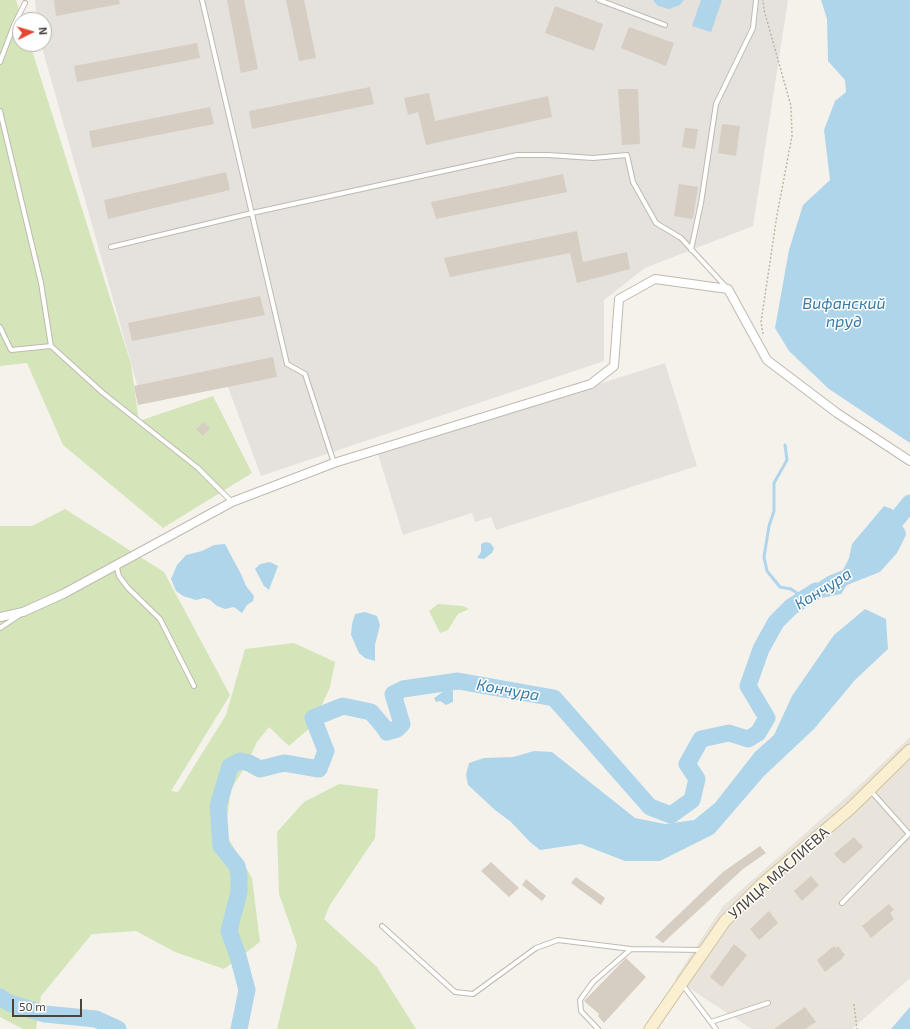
<!DOCTYPE html>
<meta charset="utf-8">
<style>
body{margin:0}
#map{position:relative;width:910px;height:1029px;overflow:hidden;background:#f5f2ec;font-family:"Exo 2",sans-serif}
canvas{display:block}
.north{position:absolute;left:12px;top:12px;width:40px;height:40px;box-sizing:border-box;background:#fff;border:1px solid #b6b4b0;border-radius:50%;rotate:85deg;font-size:11px;font-weight:700;line-height:16px;text-align:center;color:#49433a}
.north::after{content:'';display:block;margin:auto;width:14px;height:18px;background:#e74631;clip-path:polygon(50% 0,100% 100%,50% 72%,0 100%)}
.scale{position:absolute;left:12px;top:999px;width:70px;height:18px;box-sizing:border-box;border:2px solid #49433a;border-top:0;padding-left:5px;font-size:12px;line-height:14px;white-space:nowrap;color:#49433a;-webkit-text-stroke:3px #fff;paint-order:stroke}
</style>
<div id="map">
<canvas width="910" height="1029"></canvas>
<div class="north">N</div>
<div class="scale">50 m</div>
</div>
<script>
const ctx = document.querySelector('canvas').getContext('2d');
ctx.lineJoin = 'round';
function fill(path, color) { ctx.fillStyle = color; ctx.fill(path, 'evenodd'); }
const poly = rows => new Path2D(rows.map(r => 'M' + r).join(''));
function strokePath(path, color, width, dash) { ctx.strokeStyle = color; ctx.lineWidth = width; ctx.lineCap = dash ? 'butt' : 'round'; ctx.setLineDash(dash || []); ctx.stroke(path); }
function write(font, color, halo, rows, align = 'center') {
  ctx.font = font + ' "Exo 2",sans-serif'; ctx.lineWidth = 3; ctx.setLineDash([]); ctx.textBaseline = 'middle'; ctx.strokeStyle = halo; ctx.fillStyle = color; for (const [text, x, y, turn = 0] of rows) {
    ctx.save(); ctx.translate(x, y); ctx.rotate((+turn || 0) * Math.PI / 180); ctx.textAlign = isNaN(turn) ? turn : align; if (halo) ctx.strokeText(text, 0, 0); ctx.fillText(text, 0, 0); ctx.restore();
  }
}
const residential = poly([
 [910,737,910,978,852,1029,752,1029,675,979,723,906,861,784]
]);
const industrial = poly([
 [35,0,788,0,753,226,645,268,604,300,604,361,261,476,228,387,142,402,41,44,44,44,44,20,37,20],
 [665,363,697,466,496,530,491,517,475,522,472,513,403,535,378,454]
]);
const green = poly([
 [0,0,16,0,22,20,20,20,20,44,30,44,131,364,139,421,213,396,252,473,163,528,63,445,27,363,0,366],
 [65,509,164,572,230,695,171,791,178,792,226,715,245,649,294,643,335,662,330,687,313,725,289,746,269,727,257,742,245,767,231,789,225,833,252,878,260,942,224,969,175,952,136,931,92,934,41,996,36,1029,23,1029,0,1017,0,526,32,526],
 [438,604,463,606,469,609,458,614,448,630,440,633,429,611],
 [339,784,378,789,375,838,330,905,324,919,377,967,416,1029,277,1029,297,945,279,894,277,832,304,802]
]);
const water = poly([
 [653,0,684,0,680,5,669,9,658,6],
 [701,0,722,0,711,32,692,26],
 [821,0,910,0,910,443,829,389,789,351,775,328,789,250,803,205,830,180,824,130,835,101,846,92,845,80,828,61,827,19],
 [884,506,892,509,905,530,906,535,897,553,880,572,847,585,841,594,797,603,797,593,805,591,828,576,843,570,849,558,852,544],
 [485,542,490,543,494,548,492,553,484,559,477,558,481,552,481,544],
 [225,544,242,576,246,586,254,596,253,601,247,605,242,613,234,607,225,609,217,606,210,600,204,598,196,600,183,596,176,591,171,579,177,565,186,555,202,551,214,545],
 [270,562,278,566,269,590,264,586,255,569,260,564],
 [865,609,886,619,888,649,855,680,814,729,764,776,714,834,660,861,625,861,581,844,540,850,530,842,511,822,495,810,468,785,466,775,469,763,484,758,513,757,534,751,552,752,635,818,665,824,694,820,715,803,755,752,774,735,792,696,834,635],
 [365,612,377,616,380,625,375,645,375,661,365,658,359,653,351,635,352,624,355,614],
 [447,689,453,691,453,702,446,705,440,701,436,702,434,698],
 [910,1007,910,1029,891,1029]
]);
const stream = poly([
 [785,445,787,460,774,483,774,511,769,526,764,557,767,571,780,587,791,589,797,593,799,598,797,603]
]);
const river = poly([
 [883,536,910,503],
 [0,997,9,1003,45,1014,96,1019,118,1029],
 [239,1029,247,990,238,956,229,931,239,892,239,876,237,866,221,846,218,806,230,766,240,761,249,763,260,769,284,763,319,769,326,751,313,718,343,706,371,712,383,726,387,732,397,729,402,724,393,694,403,689,458,681,554,698,650,807,671,815,692,800,697,779,687,764,701,739,729,733,748,739,758,733,767,718,748,686,761,649,776,622,791,607,816,591]
]);
const building = poly([
 [54,0,119,0,120,4,56,16],
 [227,0,244,0,258,69,241,73],
 [286,0,304,0,316,58,299,61],
 [555,6,603,24,594,51,545,33],
 [629,27,674,43,666,66,621,48],
 [197,43,200,58,77,82,74,66],
 [370,87,374,104,252,129,249,111],
 [618,89,638,89,640,144,622,145],
 [429,93,435,121,548,96,552,117,426,145,418,112,408,115,404,98],
 [210,107,214,124,92,148,89,131],
 [722,124,740,126,736,156,718,153],
 [685,128,698,129,695,149,682,147],
 [226,172,230,190,108,219,104,200],
 [563,174,567,192,436,219,431,202],
 [679,184,698,187,693,219,674,216],
 [577,231,583,262,627,252,630,269,577,283,570,253,450,277,444,258],
 [260,296,265,315,132,341,128,323],
 [273,357,277,377,138,405,134,386],
 [204,422,210,428,203,436,196,429],
 [854,837,863,847,844,864,834,854],
 [760,846,766,853,743,869,663,943,655,937,723,872],
 [491,862,519,888,509,897,481,871],
 [811,876,819,885,802,901,794,891],
 [576,877,605,898,601,905,571,883],
 [526,879,546,896,542,901,522,885],
 [889,904,894,910,890,913,894,919,871,938,862,926],
 [769,911,778,923,759,940,750,929],
 [734,944,747,955,722,987,710,977],
 [834,946,836,948,838,946,845,955,842,957,843,958,825,972,817,960],
 [626,958,646,977,604,1023,598,1016,599,1014,584,1001],
 [805,1007,816,1022,805,1029,774,1029]
]);
const path = poly([
 [763,334,761,322,777,215,792,136,791,106,764,10,763,0],
 [854,1004,857,1029]
]);
const lane = poly([
 [202,0,287,364,305,374,334,463],
 [599,0,665,25],
 [0,62,14,25,25,3],
 [0,111,41,283,51,346,103,393,198,468,232,502],
 [111,247,252,213,517,155,548,155,593,158,627,155,633,182,656,223,681,238,727,288],
 [691,250,701,203,716,104,753,28,756,0],
 [0,327,11,350,51,346],
 [116,564,119,576,128,588,160,619,194,686],
 [0,628,18,616],
 [842,903,909,834,870,790],
 [382,926,455,992,473,994,536,948,558,940,631,949,593,982,580,1000,581,1011,598,1029],
 [631,949,703,950],
 [682,984,716,1029],
 [711,1022,768,1003]
]);
const street = poly([
 [0,617,23,612,63,594,232,502,334,463,591,384,614,366,619,299,655,279,728,289,767,360,837,413,910,461]
]);
const secondary = poly([
 [650,1029,725,921,761,885,851,808,910,750]
]);
const streetNames = [
 ["УЛИЦА МАСЛИЕВА",779,873,-42]
];
const waterNames = [
 ["Вифанский",844,304],
 ["пруд",844,322],
 ["Кончура",823,589,-32],
 ["Кончура",508,690,10]
];
fill(residential, '#e8e4db');
fill(industrial, '#e5e1dd');
fill(green, '#d3e5b9');
fill(water, '#afd5eb');
strokePath(stream, '#afd5eb', 3);
strokePath(river, '#afd5eb', 17);
fill(building, '#d6cec3');
strokePath(lane, '#c0b9b0', 6);
strokePath(street, '#c0b9b0', 10);
strokePath(secondary, '#d0c2a0', 13);
strokePath(path, '#c0b5a2', 1.5, [2, 2]);
strokePath(lane, '#fff', 4);
strokePath(street, '#fff', 8);
strokePath(secondary, '#faefd1', 11);
write('15px', '#49433a', '#fff', streetNames);
write('italic 16px', '#3a7ba5', '#fff', waterNames);
</script>
